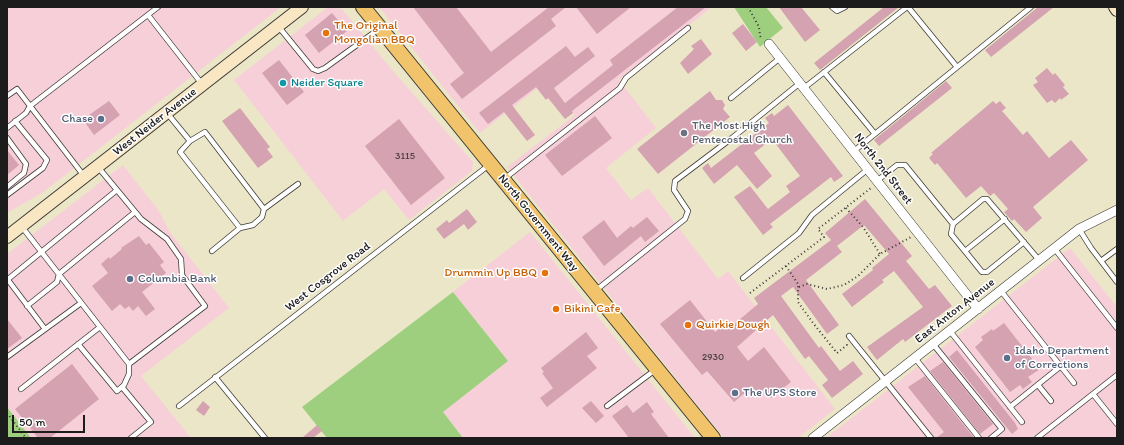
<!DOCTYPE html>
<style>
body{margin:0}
#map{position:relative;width:1124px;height:445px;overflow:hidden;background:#ece6c8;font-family:Itim,sans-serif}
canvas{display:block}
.frame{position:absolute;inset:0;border:8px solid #1c1c1c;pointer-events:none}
.scale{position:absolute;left:12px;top:415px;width:73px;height:18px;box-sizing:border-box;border:2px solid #1c1c1c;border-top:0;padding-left:5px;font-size:12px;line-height:14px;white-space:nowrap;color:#1c1c1c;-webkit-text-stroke:3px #fff;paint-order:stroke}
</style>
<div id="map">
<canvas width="1124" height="445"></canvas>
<div class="frame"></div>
<div class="scale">50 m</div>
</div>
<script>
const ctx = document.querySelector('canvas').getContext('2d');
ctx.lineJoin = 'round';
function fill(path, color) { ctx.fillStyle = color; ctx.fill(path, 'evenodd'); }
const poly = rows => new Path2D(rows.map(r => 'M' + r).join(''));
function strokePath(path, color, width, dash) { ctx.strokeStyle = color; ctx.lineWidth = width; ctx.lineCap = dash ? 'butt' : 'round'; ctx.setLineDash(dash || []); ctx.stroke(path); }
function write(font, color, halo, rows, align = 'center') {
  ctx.font = font + ' Itim,sans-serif'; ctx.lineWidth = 3; ctx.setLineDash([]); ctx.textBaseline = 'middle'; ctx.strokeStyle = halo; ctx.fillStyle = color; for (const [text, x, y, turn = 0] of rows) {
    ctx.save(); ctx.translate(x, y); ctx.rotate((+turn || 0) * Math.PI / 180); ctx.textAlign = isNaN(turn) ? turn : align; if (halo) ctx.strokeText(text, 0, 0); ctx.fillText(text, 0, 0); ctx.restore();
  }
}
const built = poly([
 [7,7,281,7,42,193,7,213],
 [328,7,342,9,393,71,473,162,472,171,409,220,384,189,343,221,234,80],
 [379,7,712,7,619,80,656,128,606,168,631,200,648,188,718,279,728,271,835,409,798,438,724,438,507,167,575,115,548,80,480,133],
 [123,165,159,211,169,231,229,308,141,376,191,438,31,438,7,407,7,254],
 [530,232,695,438,463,438,442,412,508,361,453,292],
 [1070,248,1117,307,1117,438,826,438]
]);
const green = poly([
 [734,7,766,7,783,28,760,47],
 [453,292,508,361,443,412,463,438,327,438,302,407],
 [7,407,31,438,7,438]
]);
const building = poly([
 [413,7,456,7,491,52,549,7,566,7,551,19,556,26,462,99,450,84,464,73],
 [576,7,631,7,597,34],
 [678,7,706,7,572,111,573,113,565,119,548,98,546,100,536,87,512,105,535,135,527,141,504,112,488,124,479,113,566,46,575,57,588,47,595,56,554,88,565,103,613,65,610,60],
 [779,7,801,7,820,30,805,42],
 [884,7,899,7,820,70,814,63],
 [1038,7,1054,7,991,57,985,50],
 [332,13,347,31,319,53,305,35],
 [743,24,757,42,746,51,732,33],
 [701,39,712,54,688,74,680,63,694,49,691,46],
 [279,60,304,92,287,105,262,73],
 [1047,68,1053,75,1055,73,1065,85,1063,87,1069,94,1061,100,1060,98,1055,103,1052,100,1047,103,1033,85,1038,82,1035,78],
 [946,81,952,88,879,146,874,140],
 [710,91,716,100,722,100,725,105,723,109,730,117,658,174,637,149],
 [109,101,120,115,94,135,84,121,90,116,89,115],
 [993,101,996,104,1000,101,1006,108,1002,111,1023,135,1027,131,1049,158,1071,140,1088,160,1033,207,1042,218,1026,232,1014,219,1012,221,1004,212,1008,209,994,193,990,196,981,186,966,198,937,163,935,165,929,158,933,154,931,153],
 [788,105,843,176,834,182,831,177,770,224,773,227,763,235,734,197,750,186,768,209,790,192,786,186,800,176,772,139,754,153,772,176,757,189,737,165,714,184,702,168,708,163,711,168,769,123,765,118,772,113,774,116],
 [240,108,270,147,267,149,273,157,258,168,222,121],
 [595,116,612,138,562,176,545,155],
 [399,119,445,178,411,205,365,146],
 [7,150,19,165,7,175],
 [865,199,912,256,906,261,929,289,935,285,952,306,905,342,903,339,877,360,867,347,923,307,894,271,882,280,884,282,852,307,842,294,873,270,872,268,889,254,864,225,837,246,842,252,806,280,839,325,827,334,793,287,781,296,819,348,821,346,840,371,853,361,863,374,832,398,822,385,828,380,809,356,805,359,773,315,737,347,748,361,764,347,791,382,771,398,764,389,752,398,747,391,734,402,707,371,702,375,660,324,690,300,715,332,729,321,732,326,758,304,754,298,831,240,825,233],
 [467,209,477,222,468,230,464,224,444,239,436,229,447,220,449,223],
 [647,217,659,231,645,242,641,236,604,266,582,237,604,220,617,238,631,226,633,228],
 [139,236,146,245,149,243,164,262,160,265,166,273,142,292,155,309,146,316,138,306,133,311,129,306,125,309,120,304,112,311,92,286,108,273,101,264,109,257,110,259,122,249,121,248],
 [7,319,22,338,7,349],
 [1004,323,1040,369,1028,377,1032,382,1023,389,1020,385,1010,392,975,347,983,340,981,337,992,329,993,331],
 [586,332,598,348,587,356,597,368,547,407,540,398,553,388,542,373,544,372,541,368],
 [957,350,1015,423,1018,429,1012,434,949,357],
 [943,362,993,424,980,434,930,371],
 [72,364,99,399,50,438,38,438,15,409],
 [925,376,974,438,936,438,944,432,908,387],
 [203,401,210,407,204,416,196,410],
 [591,401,604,416,596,423,582,408],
 [647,402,654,412,651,414,669,438,629,438,612,416,627,405,633,413],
 [317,425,322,431,313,438,302,438]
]);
const path = poly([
 [748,7,759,27,760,36,762,39],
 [846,208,863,227,880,254],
 [786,266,798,284,798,302,813,323,837,353,847,345,848,347],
 [799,287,807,284,827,289,844,285,858,276,880,254,911,237],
 [750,293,824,237,818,229,871,188],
 [7,413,26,438]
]);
const lane = poly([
 [832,7,837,11,845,7],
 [908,7,957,67],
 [148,15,202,84],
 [278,26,313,69,318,71,325,68,379,29],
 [824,72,875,134],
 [804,88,907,7],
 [7,96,17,89,84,176],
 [731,98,780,58],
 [167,113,190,141,180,152,240,228,253,225,262,217,264,209,205,132,190,141],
 [7,128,26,113,30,106,158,7],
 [7,138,26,164,24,173,7,187],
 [854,151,1031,7],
 [504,179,620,88,626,78,688,28],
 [878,180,897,165,905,165,953,224,951,234,982,272,987,272,1024,242],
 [7,195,43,168,47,160,15,121],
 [264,209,298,184],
 [953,224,983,199,987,199,1039,260],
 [22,227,129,364,205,306,182,275,181,259,167,239,141,219,98,167],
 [1079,229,1091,248,1117,282],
 [1054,248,1117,328],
 [212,251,240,228],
 [965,251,1005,219],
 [1101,261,1117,249],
 [743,278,799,233,812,215,868,169],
 [7,280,117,190],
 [8,280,45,329],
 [595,291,685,219,688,211,674,190,675,181,732,138,800,83],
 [1001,291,1074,383],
 [27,306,57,282,59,274,135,212],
 [950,331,1022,422],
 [849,336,931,438],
 [78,344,117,391,124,385,129,374,129,364],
 [933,344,1002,429,991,438],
 [7,357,81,303],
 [915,358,979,438],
 [215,377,265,438],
 [1038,385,1051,401],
 [122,387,151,422,131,438],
 [21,389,100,327],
 [1093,394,1117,424],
 [179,406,489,165],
 [607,406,655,370],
 [1010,407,1061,366],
 [1037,438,1117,375]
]);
const street = poly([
 [769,44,978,309],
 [813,438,1079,229,1117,210]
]);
const secondary = poly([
 [1115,7,1117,10],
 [7,237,302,7]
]);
const primary = poly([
 [363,7,713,438]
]);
const markers = [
 [326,33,4,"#e8710a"],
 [283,83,4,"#0f9aa8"],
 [101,119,4,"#5c6f8a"],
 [684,133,4,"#6b7280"],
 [545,273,4,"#e8710a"],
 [130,279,4,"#5c6f8a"],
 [556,309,4,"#e8710a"],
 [688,325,4,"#e8710a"],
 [1007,358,4,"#5c6f8a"],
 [735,393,4,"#5c6f8a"]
];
const numberNames = [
 ["3115",405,156],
 ["2930",713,357]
];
const foodNames = [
 ["The Original",334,26],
 ["Mongolian BBQ",334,40],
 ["Drummin Up BBQ",537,273,"right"],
 ["Bikini Cafe",564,309],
 ["Quirkie Dough",696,325]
];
const cultureNames = [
 ["Neider Square",291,83]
];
const serviceNames = [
 ["Chase",93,119,"right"],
 ["Columbia Bank",138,279],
 ["Idaho Department",1015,351],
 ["of Corrections",1015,365],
 ["The UPS Store",743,393]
];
const streetNames = [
 ["West Neider Avenue",155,122,-38],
 ["North 2nd Street",883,169,52],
 ["North Government Way",538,223,51],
 ["West Cosgrove Road",328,277,-38],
 ["East Anton Avenue",955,311,-38]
];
const worshipNames = [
 ["The Most High",692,126],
 ["Pentecostal Church",692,140]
];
fill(built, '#f6cfd8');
fill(green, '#9ecf7f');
fill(building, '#d4a2b0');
strokePath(lane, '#3b3a36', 6);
strokePath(street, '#3b3a36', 10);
strokePath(secondary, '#3b3a36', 14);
strokePath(primary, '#3b3a36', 16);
strokePath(path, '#3b3a36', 2, [1, 3]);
strokePath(lane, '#fff', 4.5);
strokePath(street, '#fff', 9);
strokePath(secondary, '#f9e7c3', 12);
strokePath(primary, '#f1c36a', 14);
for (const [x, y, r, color] of markers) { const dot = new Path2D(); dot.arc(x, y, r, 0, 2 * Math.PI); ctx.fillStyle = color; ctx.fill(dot); strokePath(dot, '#fff', 1.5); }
write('10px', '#4a3e41', null, numberNames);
write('12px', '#c56008', '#fff', foodNames, 'left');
write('12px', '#0d838f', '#fff', cultureNames, 'left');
write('12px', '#4e5e75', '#fff', serviceNames, 'left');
write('12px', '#1c1c1c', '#fff', streetNames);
write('12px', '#5b616d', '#fff', worshipNames, 'left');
</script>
